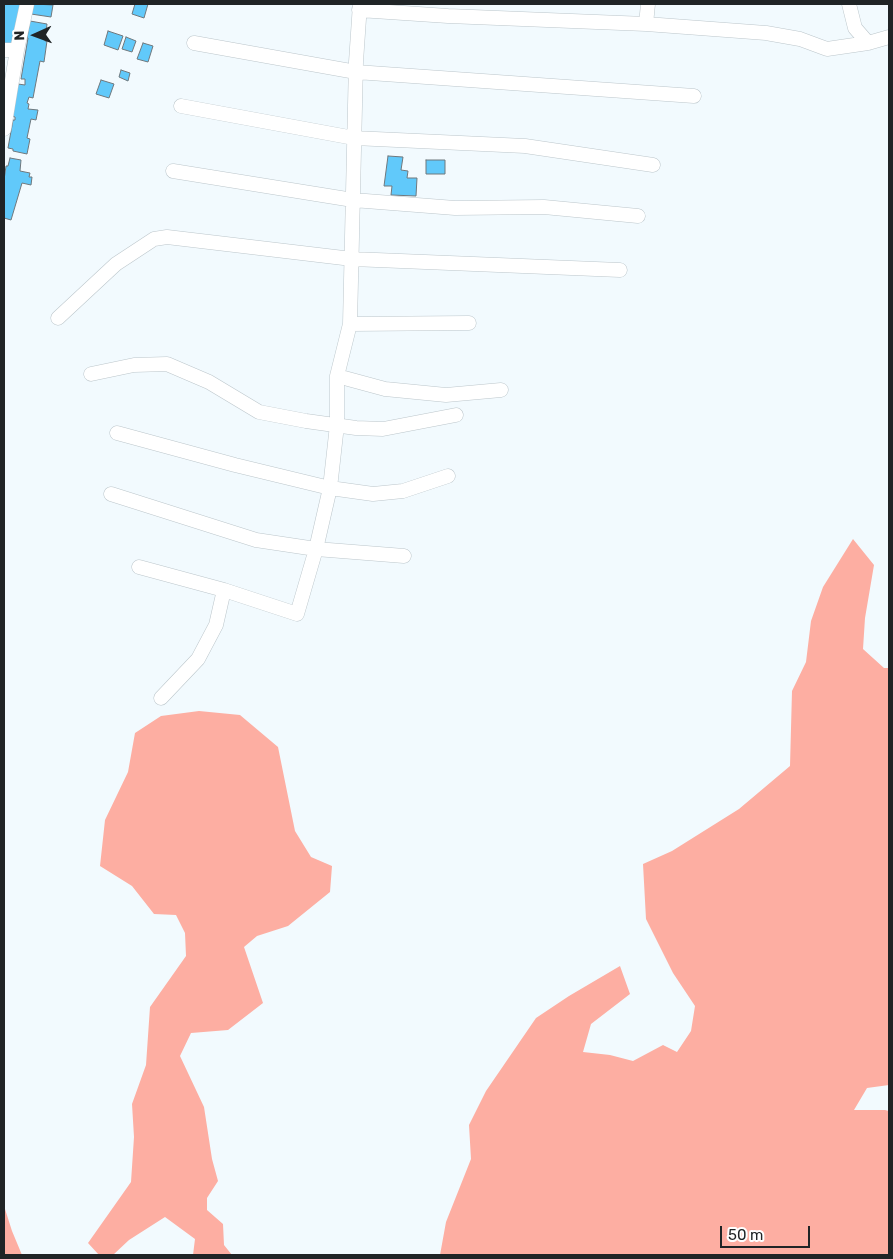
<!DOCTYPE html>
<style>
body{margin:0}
#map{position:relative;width:893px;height:1259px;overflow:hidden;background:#f2fafe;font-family:Rubik,sans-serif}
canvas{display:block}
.frame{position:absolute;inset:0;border:5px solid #202426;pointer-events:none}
.north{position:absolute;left:10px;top:10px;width:50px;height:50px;-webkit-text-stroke:4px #fff;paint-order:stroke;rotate:268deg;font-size:14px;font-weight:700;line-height:20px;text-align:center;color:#202426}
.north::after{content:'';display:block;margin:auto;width:18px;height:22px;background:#202426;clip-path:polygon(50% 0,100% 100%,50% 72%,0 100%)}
.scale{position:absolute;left:720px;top:1226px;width:90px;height:22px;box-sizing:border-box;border:2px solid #202426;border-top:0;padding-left:6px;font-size:15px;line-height:18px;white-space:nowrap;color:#202426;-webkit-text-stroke:4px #fff;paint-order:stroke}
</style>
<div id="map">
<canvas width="893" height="1259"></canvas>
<div class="frame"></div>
<div class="north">N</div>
<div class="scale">50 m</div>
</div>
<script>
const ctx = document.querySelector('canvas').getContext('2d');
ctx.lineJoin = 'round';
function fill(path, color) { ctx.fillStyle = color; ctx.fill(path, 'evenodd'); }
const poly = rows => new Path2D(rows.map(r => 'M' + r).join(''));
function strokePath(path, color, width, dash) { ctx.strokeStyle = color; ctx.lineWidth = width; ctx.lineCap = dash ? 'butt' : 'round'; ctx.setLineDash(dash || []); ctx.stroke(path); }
const green = poly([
 [853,539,874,565,865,618,863,649,884,668,889,668,889,1085,867,1088,854,1110,885,1110,889,1111,889,1255,440,1255,446,1222,471,1159,469,1125,486,1091,536,1018,569,996,620,966,630,994,591,1024,583,1052,610,1055,633,1061,663,1045,677,1052,691,1031,695,1006,673,973,646,919,643,864,672,851,739,809,790,766,792,691,806,662,811,621,823,587],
 [199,711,240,715,278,747,295,831,311,857,332,866,330,892,288,926,257,936,244,947,263,1003,228,1030,191,1033,180,1056,204,1107,212,1159,218,1181,207,1198,207,1210,223,1224,224,1245,232,1255,193,1255,195,1239,165,1217,129,1240,113,1255,99,1255,88,1243,131,1182,134,1137,132,1104,146,1065,150,1007,186,956,185,933,176,915,154,914,132,886,100,866,105,820,128,772,135,733,161,716],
 [5,1209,12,1231,22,1255,4,1255,4,1210]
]);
const building = poly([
 [4,4,21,4,11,50,4,49,4,4],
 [34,4,53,5,51,17,31,14,34,4],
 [135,4,148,4,144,18,132,14,135,4],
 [30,21,47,24,45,41,47,41,44,62,40,61,33,98,29,97,27,103,29,104,28,109,38,110,36,120,31,119,27,138,30,139,27,154,13,151,13,149,8,148,13,120,15,120,15,117,12,116,18,84,25,85,25,79,21,79,28,38,27,38,30,21],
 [108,31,123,36,118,50,104,45,108,31],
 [126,37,136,41,132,52,122,49,126,37],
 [143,43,153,46,148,62,137,59,143,43],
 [121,70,130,73,128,81,119,77,121,70],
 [101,80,114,84,109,98,96,94,101,80],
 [388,156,403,157,401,170,408,171,407,178,417,178,416,196,391,195,392,186,384,186,388,156],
 [10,158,21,160,20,171,30,173,29,177,32,177,31,185,22,183,11,220,4,218,4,180,6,166,8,166,10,158],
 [426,160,445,160,445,174,426,174,426,160]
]);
const minor = poly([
 [849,4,855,28,868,43],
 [359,10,448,16,646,24,766,33,800,39,827,49,868,43,889,37],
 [646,24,648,4],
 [194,43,356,72,694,96],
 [4,50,17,50],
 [181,106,354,138,525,146,653,165],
 [4,129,17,50,27,4],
 [173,171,353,200,455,208,544,207,638,216],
 [58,318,116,264,154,239,167,237,352,259,620,270],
 [350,324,469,323],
 [91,374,134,365,167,364,209,382,259,412,306,421,356,428,383,429,456,415],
 [337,376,385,389,446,395,501,390],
 [117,433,235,465,330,488,373,494,403,491,448,476],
 [111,494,256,540,316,549,404,556],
 [139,567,224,590,297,614,316,549,330,488,337,425,337,376,350,324,356,62,360,4],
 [161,698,198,659,216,625,224,590]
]);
fill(green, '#fdaea2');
fill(building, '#61c9fa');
strokePath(building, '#6f787d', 1);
strokePath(minor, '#bcc6cb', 15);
strokePath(minor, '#fff', 14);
</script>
